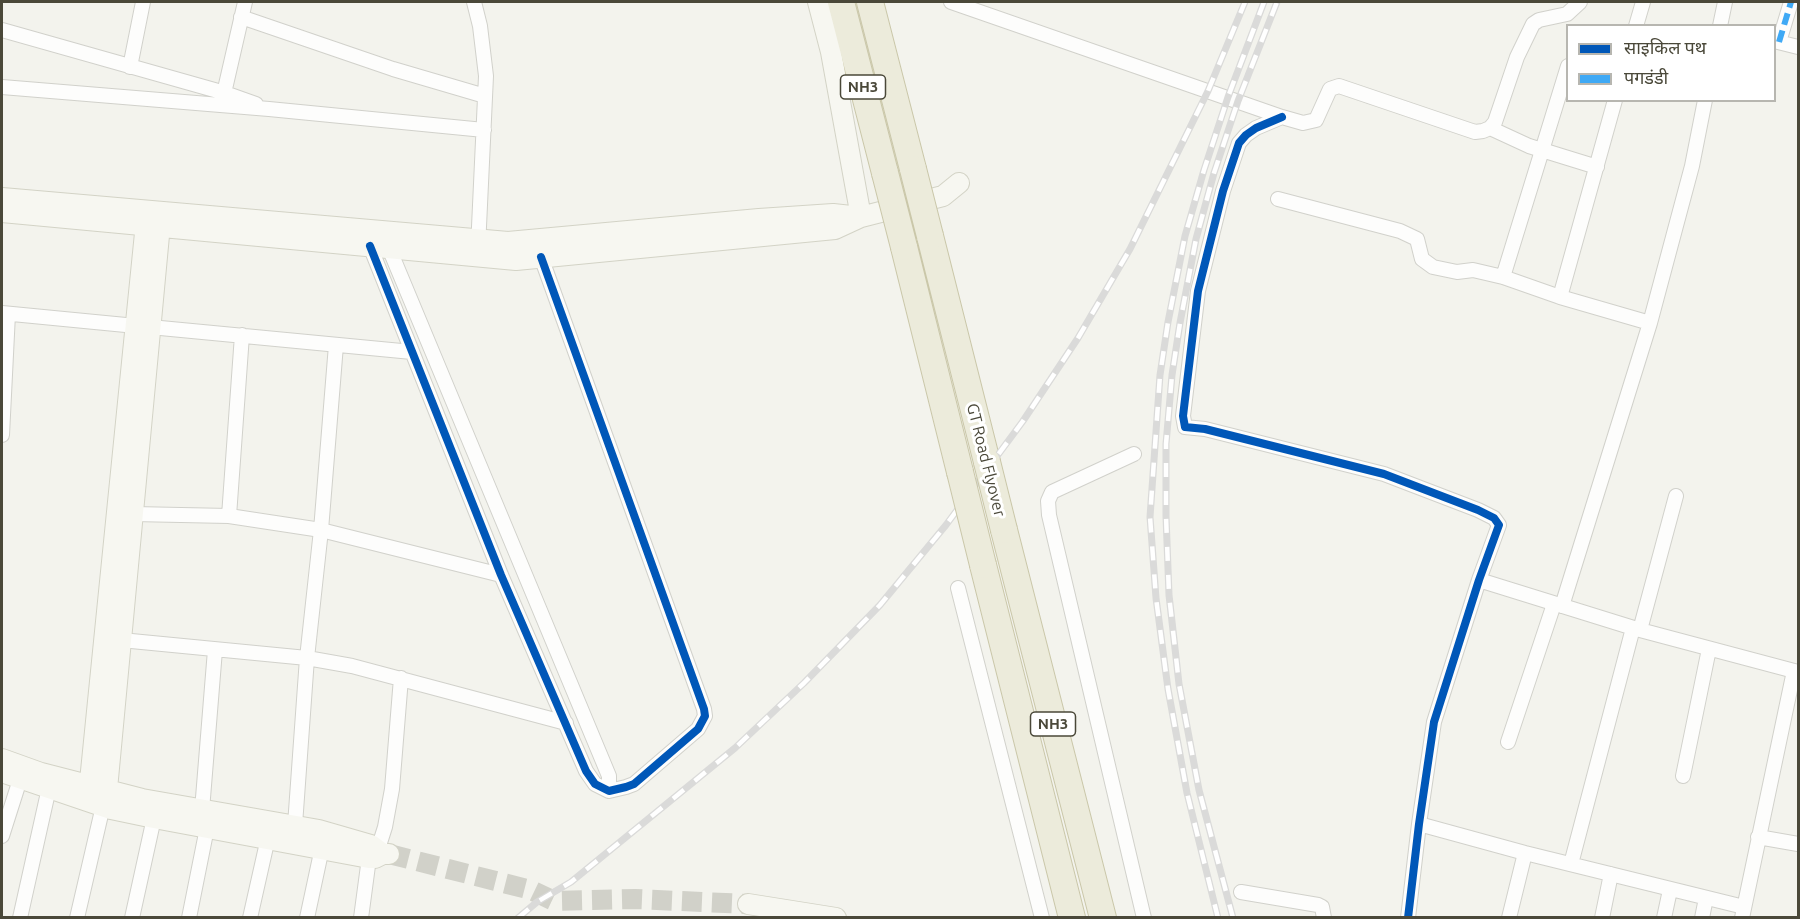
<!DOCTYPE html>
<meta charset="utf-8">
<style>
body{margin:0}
#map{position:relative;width:1800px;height:919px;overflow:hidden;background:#f3f3ed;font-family:Ubuntu,"Noto Sans Devanagari",sans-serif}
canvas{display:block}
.frame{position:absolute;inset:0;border:3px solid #4a4839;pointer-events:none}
.legend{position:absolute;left:1566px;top:24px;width:210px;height:78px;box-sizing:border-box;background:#fff;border:2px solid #b7b6b0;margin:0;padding:8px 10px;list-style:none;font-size:18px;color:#4a4839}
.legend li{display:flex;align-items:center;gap:12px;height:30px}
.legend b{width:30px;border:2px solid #b7b6b0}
</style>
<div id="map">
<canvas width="1800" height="919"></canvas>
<div class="frame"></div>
<ul class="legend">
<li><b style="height:8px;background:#0057b8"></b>साइकिल पथ</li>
<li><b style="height:8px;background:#3fa9f5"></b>पगडंडी</li>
</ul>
</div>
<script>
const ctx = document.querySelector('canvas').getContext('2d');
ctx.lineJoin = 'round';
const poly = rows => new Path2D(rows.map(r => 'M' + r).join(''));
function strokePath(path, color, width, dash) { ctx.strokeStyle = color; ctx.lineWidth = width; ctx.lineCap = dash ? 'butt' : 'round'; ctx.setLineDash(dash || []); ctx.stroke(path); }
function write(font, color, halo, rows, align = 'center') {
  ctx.font = font + ' Ubuntu,sans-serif'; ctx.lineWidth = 6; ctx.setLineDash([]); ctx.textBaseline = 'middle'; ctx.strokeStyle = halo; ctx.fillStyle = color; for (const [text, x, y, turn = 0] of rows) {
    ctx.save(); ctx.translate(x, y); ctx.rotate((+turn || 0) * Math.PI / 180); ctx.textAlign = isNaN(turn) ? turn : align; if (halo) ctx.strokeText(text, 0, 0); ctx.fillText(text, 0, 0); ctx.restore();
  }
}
const secondaryTunnel = poly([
 [389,854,531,890,554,901,635,899,748,904]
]);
const street = poly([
 [474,2,480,26,486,76,478,248],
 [951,2,1282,117,1303,123,1316,120,1330,89,1339,86,1475,132,1483,131,1490,128,1495,122,1517,57,1533,24,1539,20,1567,14,1580,2],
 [241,17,393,69,485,96],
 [1636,26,1643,2],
 [1720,26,1725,2],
 [2,30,225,93,256,104],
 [1774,41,1798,47],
 [1779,42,1791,2],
 [130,67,143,2],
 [2,87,269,109,484,130],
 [222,102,245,2],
 [1282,117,1256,128,1246,135,1239,143,1223,191,1198,291,1183,416,1185,427,1205,429,1384,474,1478,510,1494,518,1499,525,1479,580,1434,722,1419,824,1408,918],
 [1490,128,1529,146,1597,167],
 [1278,199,1400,231,1417,239,1422,259,1433,267,1457,272,1473,270,1503,277,1560,297,1650,323],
 [370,246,501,575,586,771,595,784,609,791,626,787,634,784,698,729,705,716,704,709,541,257],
 [389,248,609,776,609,791],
 [1503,277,1568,66],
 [1560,297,1615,100],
 [2,313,136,326],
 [150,327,412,352],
 [2,435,8,314],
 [1134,454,1052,492,1048,501,1049,515,1144,918],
 [133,514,229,516,321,530,501,575],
 [229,516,242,335],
 [1479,580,1640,630,1798,672],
 [958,588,1042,918],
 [1562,606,1650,323,1692,166,1705,100],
 [1640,630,1676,496],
 [121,640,307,658,352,666,566,723],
 [1508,742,1554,604],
 [1683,776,1709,649],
 [202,810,215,650],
 [1419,824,1525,853,1744,907],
 [295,825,307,658,321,530,336,345],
 [2,836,23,770],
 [1758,837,1798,844],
 [378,849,385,827,392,789,401,678],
 [1571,864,1633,628],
 [1241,892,1318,905,1322,907,1324,918],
 [20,918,49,788],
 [77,918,103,806],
 [132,918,154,818],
 [189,918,207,828],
 [250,918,268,838],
 [307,918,322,848],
 [361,918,369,858],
 [1509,918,1525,853],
 [1602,918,1611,874],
 [1664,918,1670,890],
 [1702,918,1706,898],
 [1742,918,1794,671]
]);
const secondary = poly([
 [818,2,831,52,861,217,943,196,959,183],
 [2,198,508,242,759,219,833,214,860,217],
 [2,212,516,260,835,229,861,217],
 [2,759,41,773,142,799,319,830,371,845,383,854],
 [2,772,111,809,154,818,369,858,375,858,383,854,389,854],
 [88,801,147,213],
 [103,806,107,789,161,214],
 [748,904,836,918]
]);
const highway = poly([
 [841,2,885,173],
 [870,2,913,169],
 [930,236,987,462],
 [904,247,960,472],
 [1004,530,1103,918],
 [983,565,1072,918]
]);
const rail = poly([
 [518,918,537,902,571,882,735,748,804,683,880,605,946,525,1023,421,1078,338,1130,249,1208,91,1245,2],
 [1218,918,1187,793,1168,689,1156,598,1150,517,1160,375,1168,322,1185,236,1204,170,1228,97,1264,2],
 [1233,918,1199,790,1179,684,1169,595,1166,516,1166,444,1172,375,1180,323,1196,239,1214,173,1238,101,1277,2]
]);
const highwayBridge = poly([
 [913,169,930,236],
 [885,173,904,247],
 [987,462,1004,530],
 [960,472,983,565]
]);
const quiet = poly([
 [1779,42,1791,2]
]);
const cycleway = poly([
 [1282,117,1256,128,1246,135,1239,143,1223,191,1198,291,1183,416,1185,427,1205,429,1384,474,1478,510,1494,518,1499,525,1479,580,1434,722,1419,824,1408,918],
 [370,246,501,575,586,771,595,784,609,791,626,787,634,784,698,729,705,716,704,709,541,257]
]);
const shields = [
 [863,87,45],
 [1053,724,45]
];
const shieldNames = [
 ["NH3",863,87],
 ["NH3",1053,724]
];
const streetNames = [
 ["GT Road Flyover",986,460,76]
];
strokePath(secondaryTunnel, '#d1d1c9', 20, [20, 10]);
strokePath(street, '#d1d1cb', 16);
strokePath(secondary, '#d3d3c6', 22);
strokePath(highway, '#cac7a9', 28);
strokePath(street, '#fdfdfc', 14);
strokePath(secondary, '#f7f7f1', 20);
strokePath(highway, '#ecebdb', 26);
strokePath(rail, '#dadad9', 7);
strokePath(rail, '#fff', 4.5, [14]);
strokePath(highwayBridge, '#cac7a9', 28, []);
strokePath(highwayBridge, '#ecebdb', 26);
strokePath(quiet, '#3fa9f5', 6, [12, 6]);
strokePath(cycleway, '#0057b8', 8);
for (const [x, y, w] of shields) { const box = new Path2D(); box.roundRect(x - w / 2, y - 12, w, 24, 4.5); ctx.fillStyle = '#fff'; ctx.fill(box); strokePath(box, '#4a4839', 1.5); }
write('bold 15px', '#4a4839', null, shieldNames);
write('16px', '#4a4839', '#fff', streetNames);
</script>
